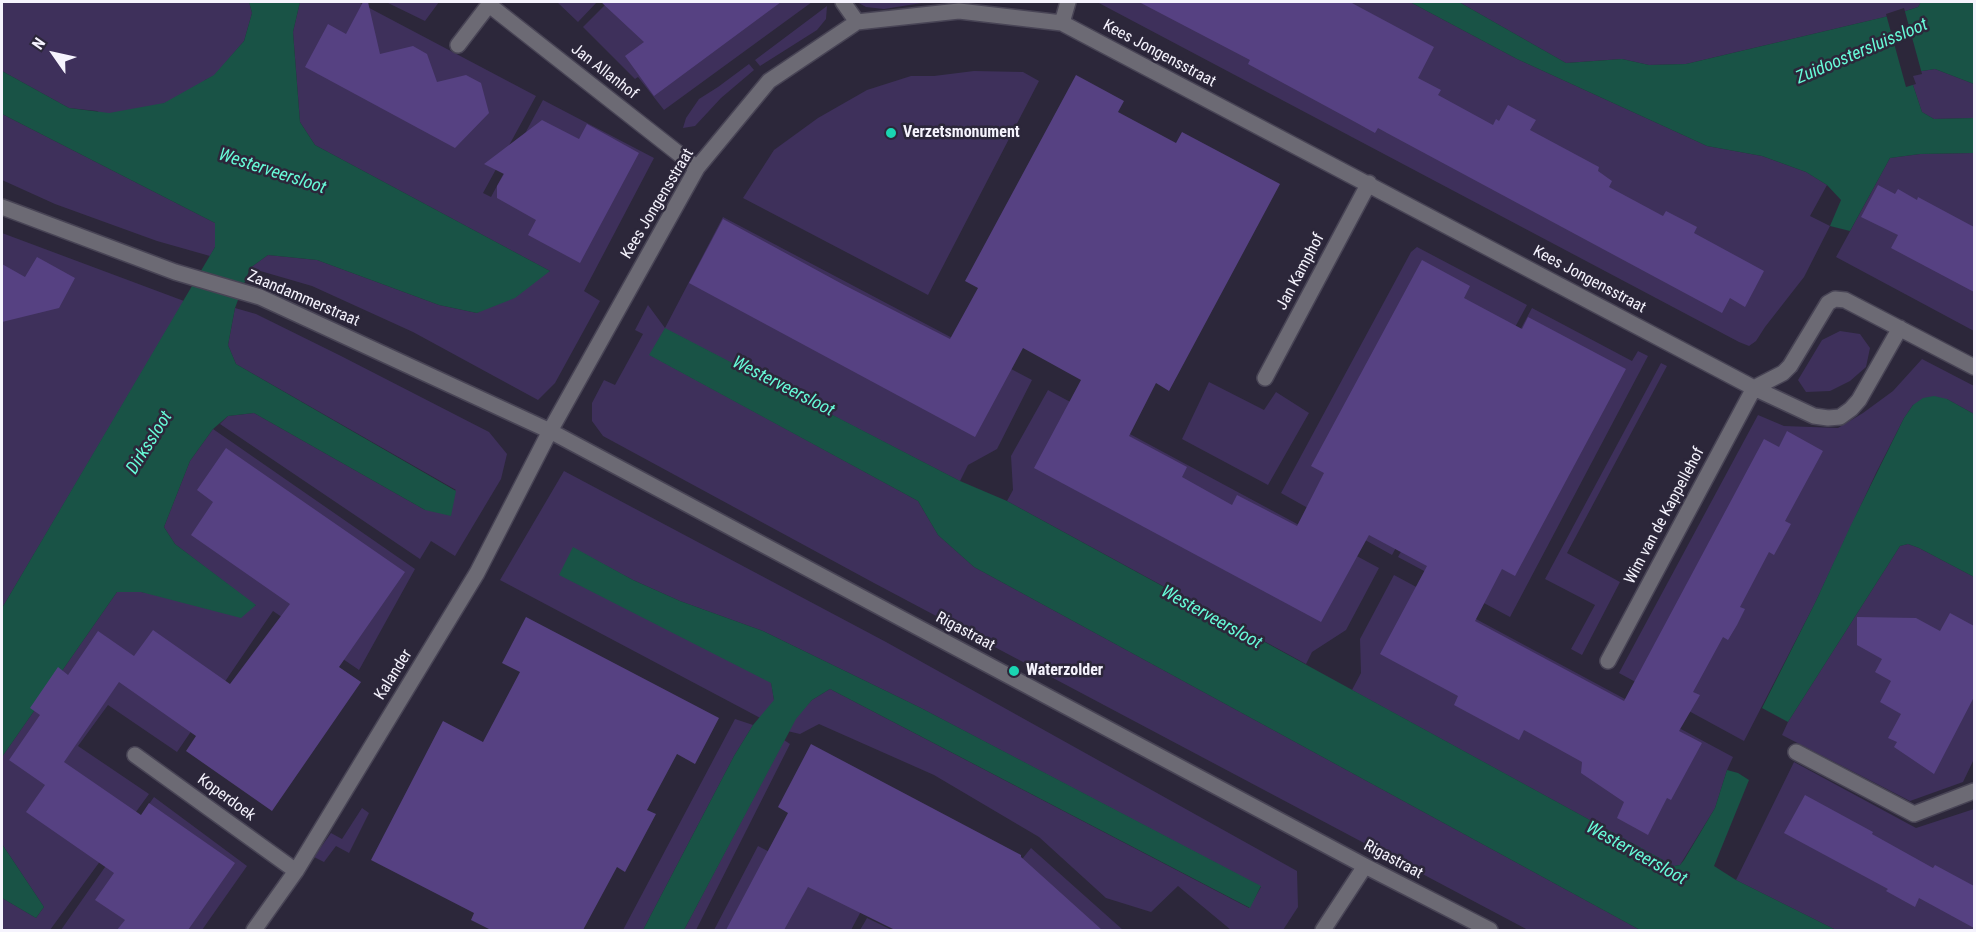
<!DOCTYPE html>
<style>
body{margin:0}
#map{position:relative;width:1976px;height:932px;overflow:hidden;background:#2c273a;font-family:"Roboto Condensed",sans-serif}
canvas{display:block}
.frame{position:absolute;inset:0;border:3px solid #f5f3fd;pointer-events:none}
.north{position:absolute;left:24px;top:24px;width:60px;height:60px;-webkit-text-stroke:4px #2c273a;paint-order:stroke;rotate:304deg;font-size:16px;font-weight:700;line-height:24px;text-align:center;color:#f5f3fd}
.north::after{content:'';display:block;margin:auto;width:21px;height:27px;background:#f5f3fd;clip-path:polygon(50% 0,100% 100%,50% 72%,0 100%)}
</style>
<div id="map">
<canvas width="1976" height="932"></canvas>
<div class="frame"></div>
<div class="north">N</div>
</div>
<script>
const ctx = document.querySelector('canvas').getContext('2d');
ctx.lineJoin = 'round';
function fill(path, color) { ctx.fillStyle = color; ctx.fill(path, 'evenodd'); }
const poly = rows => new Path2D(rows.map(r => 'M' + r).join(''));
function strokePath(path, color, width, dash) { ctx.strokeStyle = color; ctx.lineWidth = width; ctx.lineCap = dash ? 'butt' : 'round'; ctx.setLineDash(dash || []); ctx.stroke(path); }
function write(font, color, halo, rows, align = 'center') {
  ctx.font = font + ' "Roboto Condensed",sans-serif'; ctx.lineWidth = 5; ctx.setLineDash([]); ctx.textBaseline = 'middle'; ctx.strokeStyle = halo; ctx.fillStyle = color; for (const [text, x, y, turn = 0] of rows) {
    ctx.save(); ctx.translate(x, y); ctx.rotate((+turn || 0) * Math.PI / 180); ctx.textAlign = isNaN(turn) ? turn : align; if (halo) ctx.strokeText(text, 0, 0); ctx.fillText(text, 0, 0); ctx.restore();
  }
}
const green = poly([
 [2,2,249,2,252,13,244,41,214,76,205,80,201,90,113,122,97,111,69,108,2,71],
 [300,2,358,2,536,96,483,193,491,197,543,100,654,158,584,291,600,301,555,383,538,400,413,332,312,286,250,268,268,255,317,260,439,305,477,313,550,271,315,145,300,122,293,32],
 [386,2,439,2,425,21],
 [557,2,597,2,578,22],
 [608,2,812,2,664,110,638,77,635,79,583,27],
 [857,2,928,2,884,9,866,7],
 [1097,2,1410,2,1517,59,1707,146,1762,156,1806,172,1827,185,1810,216,1830,226,1804,277,1765,327,1756,341,1749,346,1739,342],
 [1459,2,1921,2,1918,7,1893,15,1686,64,1649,65,1622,59,1566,63],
 [827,6,826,19,817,30,760,66,755,60],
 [749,64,754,70,721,98,695,126,683,128,686,118,699,99,718,87],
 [1935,69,1974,84,1974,118,1934,119,1922,112,1909,73],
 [974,71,1023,72,1039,81,928,295,743,198,774,150,818,118,867,90,911,76,934,76],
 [2,114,215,223,215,247,210,256,157,241,55,204,2,180],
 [1974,153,1974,331,1836,257,1890,158,1920,154],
 [723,217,1032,380,997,449,968,465,960,481,665,329,650,355,918,501,938,535,974,567,1640,930,1528,930,874,583,603,436,592,421,592,403,604,380,615,385,643,334,635,330,648,305,665,328],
 [2,233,184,301,2,608],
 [1417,247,1527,305,1392,555,1281,493,1411,252],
 [235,308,256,314,341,356,489,432,507,454,501,479,455,556,431,541,420,559,220,424,228,416,254,413,425,510,456,490,236,364,228,345],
 [1532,308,1632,361,1638,351,1648,356,1510,617,1398,557],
 [1840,331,1860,334,1870,348,1866,367,1850,381,1830,391,1806,392,1798,380,1822,340],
 [1922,359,1974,386,1974,414,1947,399,1913,405,1904,418,1876,473,1815,603,1744,741,1619,673,1758,415,1784,426,1838,428,1863,413,1893,391],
 [1661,363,1667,366,1567,553,1620,582,1582,655,1571,649,1595,605,1545,579],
 [1209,382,1264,410,1276,392,1309,413,1268,485,1182,439],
 [1048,390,1379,568,1346,630,1312,652,1306,664,1007,501,1013,490,1011,456],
 [213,429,415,569,359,670,273,611,177,752,108,705,78,746,149,794,50,930,2,930,2,898,36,918,44,907,2,844,2,757,117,592,141,592,256,606,175,544,164,527,190,461],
 [564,471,886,642,1297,871,1298,907,1283,930,1231,930,1178,886,1151,912,1106,898,1039,837,934,775,819,724,800,734,783,730,500,580],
 [573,548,633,580,680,601,763,631,921,708,1261,887,1249,908,830,689,812,700,795,718,774,700,771,682],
 [1908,544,1919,548,1974,577,1974,759,1963,782,1910,801,1782,735,1788,722,1900,546],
 [1394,575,1733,757,1727,770,1715,808,1680,865,1674,866,1352,690,1361,673,1360,639],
 [735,719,753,725,734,756,643,930,623,930],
 [784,740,790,744,696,930,684,930],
 [1794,762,1916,828,1974,809,1974,930,1836,930,1736,880],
 [154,797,247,866,202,930,61,930],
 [362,808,369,813,349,853,336,846,324,862,314,857,331,833,342,839],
 [758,846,866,902,851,930,714,930],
 [1031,848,1123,930,965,930],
 [867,918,892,930,860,930]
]);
const water = poly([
 [249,2,300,2,293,32,300,122,315,145,550,271,515,298,477,313,439,305,317,260,268,255,250,268,235,308,228,345,236,364,456,491,451,516,425,510,254,413,228,416,213,429,190,461,164,527,175,544,256,605,241,618,141,592,117,592,2,757,2,608,215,247,215,223,2,114,2,71,69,108,109,113,164,103,214,75,244,41,252,13],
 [1410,2,1459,2,1566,63,1622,59,1649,65,1686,64,1893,15,1918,7,1921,2,1974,2,1974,84,1935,69,1909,73,1922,112,1934,119,1974,118,1974,153,1920,154,1890,158,1850,231,1830,226,1841,200,1827,185,1806,172,1762,156,1707,146,1517,59],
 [665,328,960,481,1007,501,1674,866,1680,865,1684,860,1715,808,1727,770,1738,773,1749,780,1714,866,1736,880,1836,930,1640,930,974,567,938,535,918,501,649,355],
 [1934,396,1947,399,1974,414,1974,577,1919,548,1908,544,1900,546,1788,722,1762,708,1815,603,1850,527,1904,418,1913,405,1923,398],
 [573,547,633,580,680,601,763,631,921,708,1261,886,1250,908,830,689,812,700,796,719,684,930,643,930,734,756,753,725,774,700,771,683,559,575],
 [2,844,44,907,36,918,2,898]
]);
const pier = poly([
 [1904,8,1922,74,1913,76,1916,84,1906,87,1886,14]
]);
const building = poly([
 [363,2,368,2,380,54,413,46,427,54,437,82,466,75,481,83,489,113,455,148,305,67,328,24,346,34],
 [601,2,781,2,654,96,625,56,644,42],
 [1139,2,1350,2,1434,47,1418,78,1441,90,1438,95,1493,125,1496,119,1499,121,1508,105,1536,120,1530,130,1599,167,1598,171,1612,181,1609,187,1663,216,1666,211,1697,227,1694,233,1764,271,1745,307,1730,298,1722,313,1387,133,1378,128,1375,133,1357,123,1248,64,1250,60],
 [1076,75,1124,101,1118,112,1176,143,1182,132,1280,184,1169,391,1156,383,1129,436,1187,467,1182,477,1232,505,1237,495,1297,526,1324,473,1311,466,1422,260,1470,286,1464,298,1522,329,1528,317,1626,369,1515,576,1502,569,1475,621,1624,701,1764,439,1779,447,1787,431,1823,451,1785,521,1791,524,1774,555,1769,552,1740,607,1745,609,1737,625,1728,640,1723,637,1693,692,1700,695,1679,731,1702,743,1671,800,1667,798,1648,835,1617,818,1624,802,1581,773,1582,762,1524,730,1519,740,1454,705,1458,696,1380,654,1427,566,1369,535,1321,622,1034,468,1081,380,1023,348,975,437,689,283,723,219,844,285,950,339,978,288,965,281],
 [542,120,579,139,587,124,639,153,580,263,528,235,536,220,497,198,497,186,504,174,484,164],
 [1878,185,1895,194,1898,189,1917,200,1918,197,1974,227,1974,292,1891,248,1898,235,1861,217],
 [37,257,75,278,59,308,2,322,2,264,25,277],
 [226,448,405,572,339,667,361,682,272,811,186,751,196,736,119,682,64,762,141,815,149,803,235,863,188,930,117,930,125,920,95,900,114,873,26,812,45,785,9,760,40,715,30,708,43,689,58,667,68,675,98,631,134,656,153,630,230,684,290,604,191,535,213,502,197,490],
 [1950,613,1974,626,1974,697,1934,774,1894,747,1897,742,1888,738,1901,714,1880,702,1891,681,1875,672,1882,659,1857,645,1857,617,1916,618,1940,631],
 [526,617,719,718,695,764,677,754,647,810,656,814,640,844,625,872,617,867,583,930,491,930,471,920,474,913,371,860,443,721,483,742,520,672,502,663],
 [811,744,1021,855,1021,857,1102,930,895,930,808,887,784,930,726,930,788,813,778,807],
 [1805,795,1873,832,1872,834,1933,868,1935,865,1974,886,1974,928,1919,898,1915,907,1886,891,1888,889,1784,833]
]);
const minor = poly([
 [843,2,857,22],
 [488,4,697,168],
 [1062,23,1068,2],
 [458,45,491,2],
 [2,207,175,272,260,297,550,431,1365,866,1490,930],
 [1265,378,1369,183],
 [1754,388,1783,373,1790,366,1828,303,1835,299,1845,300,1974,367],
 [1608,661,1754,388],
 [1796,752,1914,814,1974,791],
 [135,755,296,871],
 [254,930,296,871,477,573,550,431,697,168,769,81,857,22,959,11,1062,23,1754,388,1814,416,1828,418,1840,417,1851,409,1859,400,1900,328],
 [1323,930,1365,866]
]);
const markers = [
 [891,133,6,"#1ad5b2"],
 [1014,671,6,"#1ad5b2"]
];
const streetNames = [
 ["Kees Jongensstraat",1159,54,28],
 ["Jan Allanhof",604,72,38],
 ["Kees Jongensstraat",658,204,-59],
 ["Jan Kamphof",1301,272,-62],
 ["Kees Jongensstraat",1589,280,28],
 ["Zaandammerstraat",303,299,23],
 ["Wim van de Kappellehof",1665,516,-62],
 ["Rigastraat",965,632,28],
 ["Kalander",394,675,-58],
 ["Koperdoek",226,798,36],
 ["Rigastraat",1393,860,28]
];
const poiNames = [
 ["Verzetsmonument",903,133],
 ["Waterzolder",1026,671]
];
const waterNames = [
 ["Zuidoostersluissloot",1862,52,-23],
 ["Westerveersloot",272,172,18],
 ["Westerveersloot",783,387,27],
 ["Dirkssloot",150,443,-58],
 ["Westerveersloot",1211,618,29],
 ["Westerveersloot",1636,854,29]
];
fill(green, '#3e305b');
fill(water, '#195346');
fill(pier, '#2c273a');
fill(building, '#564182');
strokePath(minor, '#484455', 18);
strokePath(minor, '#6c6a74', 15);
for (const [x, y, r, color] of markers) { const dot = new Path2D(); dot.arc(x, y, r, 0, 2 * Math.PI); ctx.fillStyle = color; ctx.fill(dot); strokePath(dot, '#2c273a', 2); }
write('16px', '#f5f3fd', '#2c273a', streetNames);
write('bold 16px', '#f5f3fd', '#2c273a', poiNames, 'left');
write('italic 18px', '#67fbd8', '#2c273a', waterNames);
</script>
